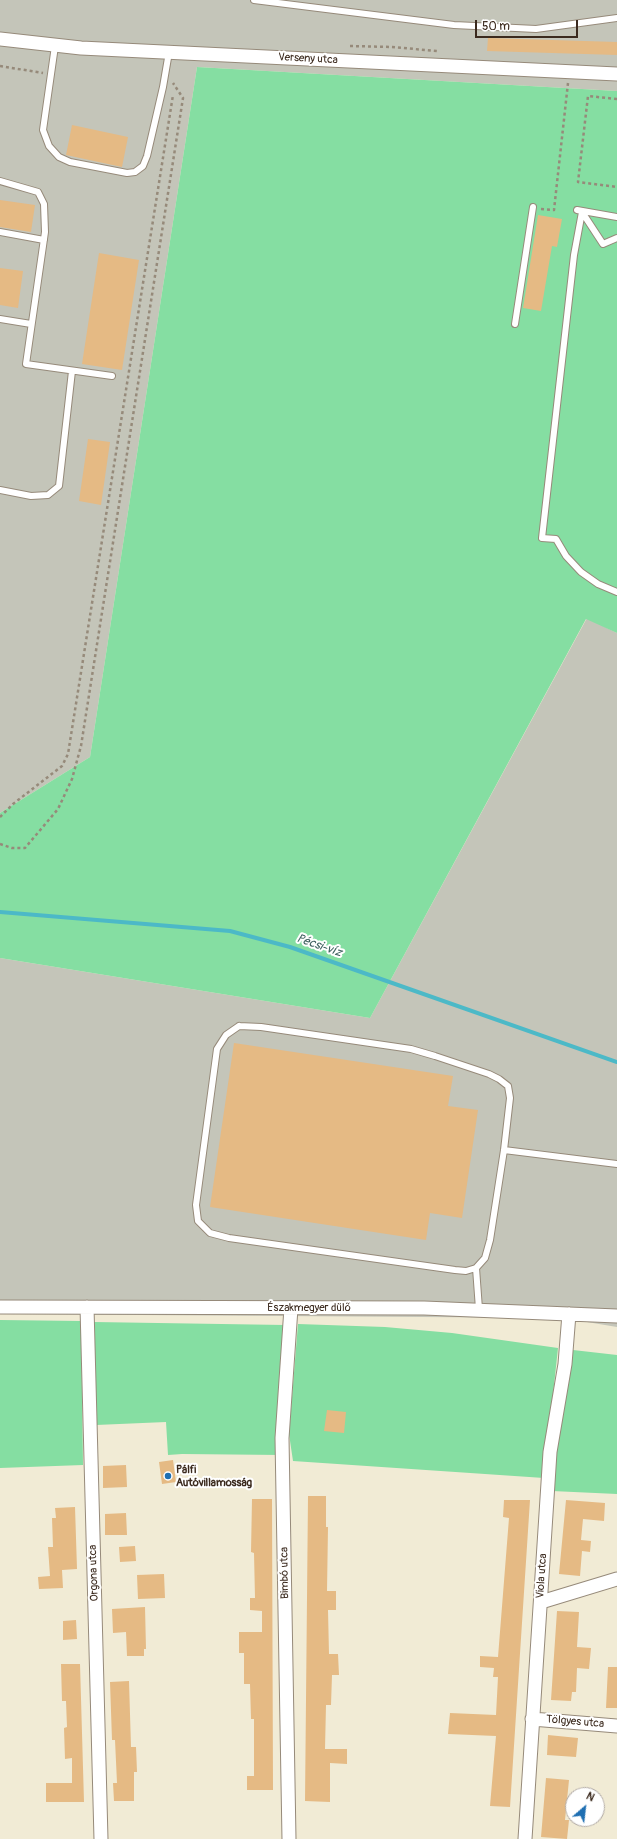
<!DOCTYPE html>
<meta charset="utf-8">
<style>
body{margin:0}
#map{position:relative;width:617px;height:1839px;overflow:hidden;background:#f1ebd5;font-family:Pangolin,sans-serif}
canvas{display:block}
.north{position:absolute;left:565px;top:1787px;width:40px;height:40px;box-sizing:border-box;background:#fff;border:1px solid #b1aaa5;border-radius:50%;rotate:28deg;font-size:11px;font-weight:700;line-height:16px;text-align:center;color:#3b2a1e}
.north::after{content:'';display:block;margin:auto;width:14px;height:18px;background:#1f6fb2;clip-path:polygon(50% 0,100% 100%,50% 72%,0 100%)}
.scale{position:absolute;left:475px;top:20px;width:103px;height:18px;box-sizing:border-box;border:2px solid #3b2a1e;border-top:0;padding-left:5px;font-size:12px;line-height:14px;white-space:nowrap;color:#3b2a1e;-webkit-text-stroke:3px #fff;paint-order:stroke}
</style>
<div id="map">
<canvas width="617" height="1839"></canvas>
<div class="north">N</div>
<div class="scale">50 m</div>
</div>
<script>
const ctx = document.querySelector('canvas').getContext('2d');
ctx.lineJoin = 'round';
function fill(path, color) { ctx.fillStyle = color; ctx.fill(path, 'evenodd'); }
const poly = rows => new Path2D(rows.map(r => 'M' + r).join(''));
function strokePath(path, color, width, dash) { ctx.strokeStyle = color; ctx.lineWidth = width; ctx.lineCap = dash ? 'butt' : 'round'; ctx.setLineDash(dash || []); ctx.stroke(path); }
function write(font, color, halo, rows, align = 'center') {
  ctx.font = font + ' Pangolin,sans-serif'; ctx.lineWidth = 4; ctx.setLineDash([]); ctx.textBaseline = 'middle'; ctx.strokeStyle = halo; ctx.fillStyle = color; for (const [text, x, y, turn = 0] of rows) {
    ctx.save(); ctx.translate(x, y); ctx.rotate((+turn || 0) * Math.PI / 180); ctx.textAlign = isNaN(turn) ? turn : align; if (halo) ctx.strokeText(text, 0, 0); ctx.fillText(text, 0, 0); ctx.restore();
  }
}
const industrial = poly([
 [0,0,617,0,617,91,197,67,90,757,0,813],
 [587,618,617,633,617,1327,563,1318,0,1314,0,958,370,1018]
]);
const green = poly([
 [197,67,617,91,617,633,586,619,370,1018,0,958,0,813,90,757],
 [0,1320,81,1321,83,1465,0,1468],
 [94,1322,285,1325,282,1455,182,1454,168,1455,166,1422,96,1425],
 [298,1324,385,1327,452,1333,558,1348,544,1478,293,1461,289,1434],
 [573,1350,617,1355,617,1494,552,1491,559,1429]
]);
const stream = poly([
 [0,912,230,931,290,947,617,1062]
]);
const building = poly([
 [488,38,617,42,617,55,487,51],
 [72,125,128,137,122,167,66,155],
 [0,200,35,205,31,232,0,227],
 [538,215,562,219,557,247,552,246,541,311,523,308],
 [99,253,139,260,122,370,82,364],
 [0,268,23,271,18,308,0,305],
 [88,439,110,442,101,505,79,501],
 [234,1043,453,1076,448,1106,478,1110,462,1218,430,1213,426,1240,210,1207],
 [327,1410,346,1412,344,1433,324,1431],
 [173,1460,176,1482,162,1484,159,1462],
 [126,1465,127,1487,103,1488,103,1466],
 [308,1496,326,1496,326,1527,328,1527,327,1591,336,1591,336,1610,328,1610,329,1654,338,1654,339,1675,332,1675,331,1705,326,1705,325,1749,347,1749,347,1764,330,1763,330,1802,305,1801],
 [252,1499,272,1499,273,1790,247,1790,247,1776,254,1776,254,1719,251,1719,250,1684,244,1684,244,1653,239,1653,239,1632,262,1632,262,1611,250,1610,250,1598,255,1598,254,1553,251,1552],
 [504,1500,530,1500,510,1807,490,1806,496,1736,448,1734,450,1713,496,1715,498,1677,493,1677,494,1668,480,1667,480,1656,498,1657,509,1518,503,1517],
 [566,1500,605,1503,604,1521,583,1519,581,1540,591,1541,590,1552,582,1551,580,1576,559,1574],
 [75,1507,77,1569,62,1570,63,1588,39,1589,38,1577,50,1576,48,1547,53,1547,52,1518,56,1518,55,1508],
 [126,1513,127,1535,105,1535,105,1514],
 [135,1546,136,1561,120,1562,119,1547],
 [164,1574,165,1598,138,1599,137,1575],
 [145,1607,146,1649,144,1649,144,1656,127,1656,126,1632,113,1633,112,1609],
 [557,1611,579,1612,577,1647,591,1648,589,1669,577,1668,576,1692,572,1692,571,1701,551,1700],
 [76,1620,77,1639,63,1640,63,1621],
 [61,1664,80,1664,84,1802,46,1802,46,1783,72,1783,72,1758,65,1759,64,1728,67,1727,66,1701,62,1701],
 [608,1667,617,1667,617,1708,606,1708],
 [129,1681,131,1747,136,1747,137,1772,134,1772,134,1801,114,1801,113,1783,117,1783,115,1740,112,1740,110,1682],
 [548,1735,578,1738,576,1757,547,1755],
 [546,1778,569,1780,565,1820,569,1820,567,1839,541,1837]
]);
const path = poly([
 [350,46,392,47,437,51],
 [0,66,43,73],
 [617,99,588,96,578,182,617,187],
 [541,209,554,210,568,83],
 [0,817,13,804,62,766,68,754,173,95],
 [0,844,12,848,25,848,58,809,72,779,81,746,183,98,173,83]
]);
const lane = poly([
 [254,0,454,25,536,29,617,18],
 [55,46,43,130,49,146,59,157,70,162,127,173,135,172,143,166,147,156,163,87,169,52],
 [0,181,38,192,44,204,45,232,26,364,112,376],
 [577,210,617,217],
 [582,212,574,255,542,538,556,539,566,556,581,572,598,584,617,592],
 [582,212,603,244,617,238],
 [0,232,44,240],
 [0,319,31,324],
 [515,324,533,207],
 [0,490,31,496,48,495,59,486,72,371],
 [239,1026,261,1027,411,1049,435,1056,489,1074,499,1079,508,1086,510,1098,504,1150,490,1240,485,1258,476,1268,466,1271,455,1270,229,1238,210,1233,198,1221,196,1205,217,1049,226,1035,239,1026],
 [504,1150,617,1164],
 [476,1268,479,1309]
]);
const street = poly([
 [0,39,81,48,617,74],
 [0,1307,424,1308,617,1316],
 [87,1307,101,1839],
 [541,1602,617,1579],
 [532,1719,617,1726],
 [289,1839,282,1438,291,1308],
 [525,1839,550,1452,565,1364,569,1314]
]);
const markers = [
 [168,1476,4,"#1f6fb2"]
];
const streetNames = [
 ["Verseny utca",308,59,3],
 ["Északmegyer dűlő",309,1308],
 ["Orgona utca",94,1573,-92],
 ["Bimbó utca",285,1573,-91],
 ["Viola utca",542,1576,-86],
 ["Tölgyes utca",575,1722,5]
];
const poiNames = [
 ["Pálfi",176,1470],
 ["Autóvillamosság",176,1483]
];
const waterNames = [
 ["Pécsi-víz",319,946,19]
];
fill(industrial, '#c4c5b9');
fill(green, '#85dea2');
strokePath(stream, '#4cb9c7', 4);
fill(building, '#e5ba84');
strokePath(lane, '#968a7a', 8);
strokePath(street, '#968a7a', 15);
strokePath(path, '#968a7a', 2.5, [3, 3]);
strokePath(lane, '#fff', 6);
strokePath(street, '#fff', 13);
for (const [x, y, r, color] of markers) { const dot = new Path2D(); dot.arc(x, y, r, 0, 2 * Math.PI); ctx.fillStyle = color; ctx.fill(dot); strokePath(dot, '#fff', 1.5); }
write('11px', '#3b2a1e', '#fff', streetNames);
write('bold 11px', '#3b2a1e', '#fff', poiNames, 'left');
write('italic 12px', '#426362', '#fff', waterNames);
</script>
